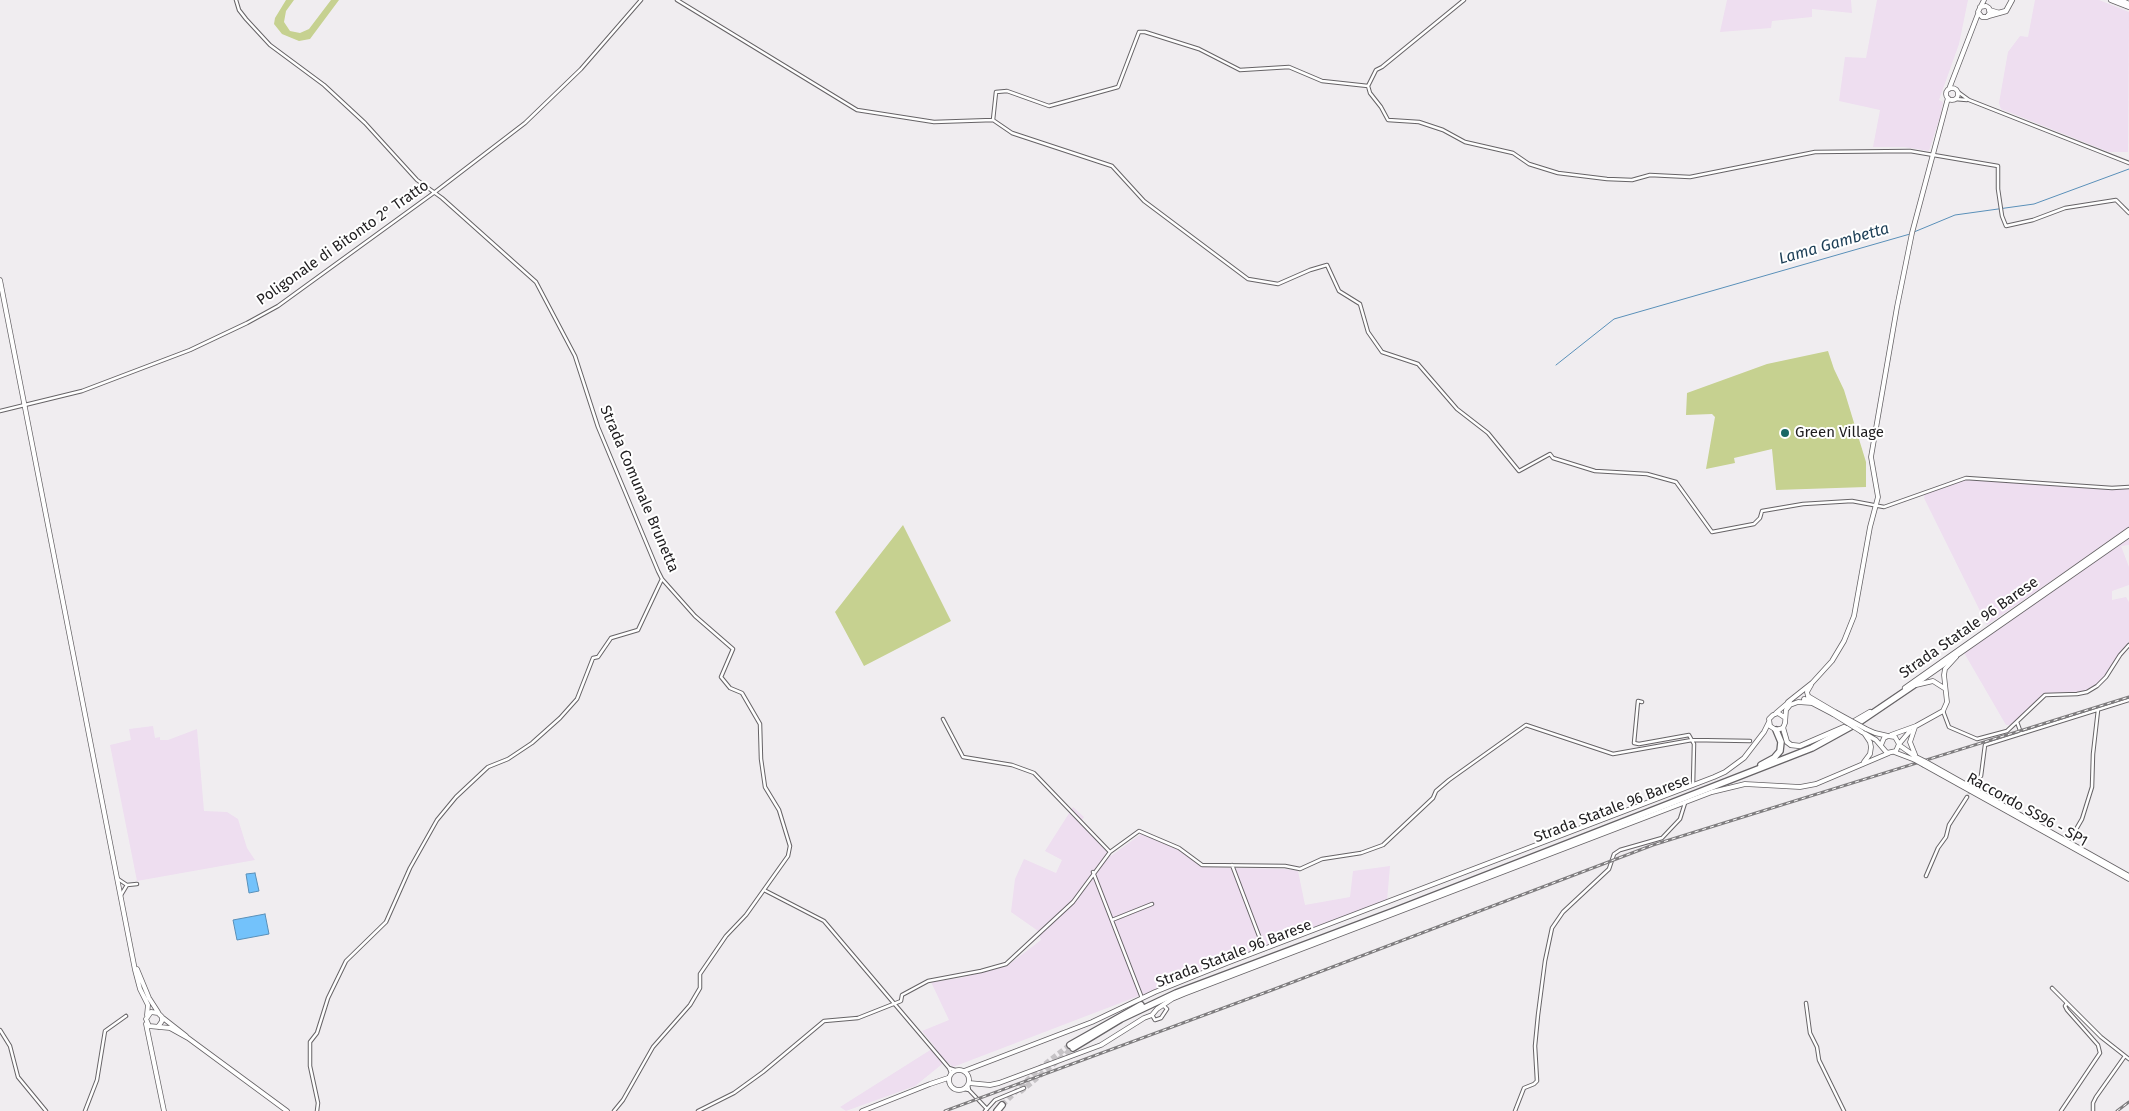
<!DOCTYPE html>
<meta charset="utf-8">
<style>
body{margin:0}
canvas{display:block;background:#f0edf0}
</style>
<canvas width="2129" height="1111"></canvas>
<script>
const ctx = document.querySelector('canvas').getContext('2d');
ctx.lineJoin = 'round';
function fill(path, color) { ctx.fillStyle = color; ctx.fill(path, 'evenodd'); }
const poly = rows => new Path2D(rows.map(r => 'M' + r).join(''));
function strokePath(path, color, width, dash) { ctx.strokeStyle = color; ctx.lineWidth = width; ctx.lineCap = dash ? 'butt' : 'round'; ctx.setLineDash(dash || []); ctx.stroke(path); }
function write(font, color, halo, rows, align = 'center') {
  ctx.font = font + ' "Fira Sans",sans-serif'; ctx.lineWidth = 4; ctx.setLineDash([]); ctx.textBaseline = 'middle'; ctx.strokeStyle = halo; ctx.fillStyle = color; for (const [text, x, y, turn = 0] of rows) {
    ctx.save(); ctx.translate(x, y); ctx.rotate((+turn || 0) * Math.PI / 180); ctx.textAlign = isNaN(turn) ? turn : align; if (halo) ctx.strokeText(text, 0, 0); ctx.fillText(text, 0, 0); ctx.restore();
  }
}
const industrial = poly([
 [1727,0,1851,0,1852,13,1812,9,1812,17,1772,21,1771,28,1720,32],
 [1877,0,1968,0,1959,44,1939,100,1943,102,1941,114,1929,151,1904,147,1873,147,1880,110,1839,101,1845,57,1866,58],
 [2035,0,2099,0,2129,12,2128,152,2109,152,2001,109,1999,103,2008,52,2020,36,2028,37],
 [1966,478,2112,488,2129,487,2129,528,1987,625,1924,498,1925,493],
 [2129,532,2129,545,2121,546,2129,567,2129,585,2112,591,2112,600,2126,597,2129,602,2129,647,2097,686,2082,693,2045,695,2013,725,2006,725,1963,651,1993,633],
 [153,726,155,738,160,737,160,740,168,740,197,729,204,811,227,812,238,819,247,848,255,860,137,881,110,745,131,740,129,729],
 [1073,807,1084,817,1080,823,1111,856,1141,834,1179,849,1201,867,1286,869,1298,871,1305,905,1350,897,1353,871,1390,866,1387,901,953,1067,946,1061,915,1086,893,1094,846,1111,840,1107,935,1047,922,1031,949,1020,931,982,960,978,1007,966,1041,940,1039,935,1041,933,1011,912,1015,879,1024,859,1056,873,1062,860,1045,851]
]);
const green = poly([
 [286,0,294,0,286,11,284,22,290,31,300,33,309,29,331,0,339,0,310,39,299,41,282,34,274,24,275,18],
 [1828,351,1834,369,1844,390,1866,462,1866,487,1776,490,1772,449,1734,458,1735,463,1706,469,1715,417,1712,414,1686,415,1687,393,1767,364],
 [903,525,951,621,864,666,835,612]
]);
const water = poly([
 [255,873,259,891,249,893,246,874,255,873],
 [265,914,269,934,237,940,233,920,265,914]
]);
const stream = poly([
 [1914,232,1955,215,2034,204,2129,169],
 [1556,365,1614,319,1910,234]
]);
const streetTunnel = poly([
 [1967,797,1974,783]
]);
const highwayTunnel = poly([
 [1020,1092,1073,1048],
 [1002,1105,1040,1068,1070,1045]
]);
const street = poly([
 [236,0,239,10,246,19,270,45,324,85,365,123,417,180,442,198,536,282,575,356,598,427,658,571,662,579,695,616,733,649,721,677,730,688,742,693,760,724,761,759,765,787,779,810,790,846,788,856,746,915,726,936,700,974,700,988,690,1005,653,1047,623,1100,614,1111],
 [677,0,857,110,934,122,993,120,996,92,1007,91,1049,106,1118,87,1139,32,1145,32,1199,49,1240,70,1289,67,1322,81,1368,86,1376,70,1382,67,1464,0],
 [1368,86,1370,93,1381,107,1388,120,1419,122,1443,130,1465,142,1513,153,1529,164,1558,173,1607,179,1632,180,1650,175,1690,177,1815,152,1910,151,1998,166,1998,189,2002,216,2006,226,2033,220,2065,208,2116,200,2129,213],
 [1958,92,1969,100,2129,163],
 [1955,99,1967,100],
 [993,120,1012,133,1112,166,1144,201,1248,279,1278,284,1310,270,1327,265,1339,291,1360,304,1368,332,1382,352,1418,364,1457,409,1488,433,1519,471,1550,454,1553,458,1595,471,1647,474,1676,482,1712,532,1754,524,1760,518,1762,511,1803,504,1852,501,1884,507,1966,478,2112,488,2129,487],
 [0,411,82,391,190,350,247,323,278,306,435,192,525,123,581,69,641,0],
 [1642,702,1638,701,1634,743,1639,744,1689,735,1694,744,1693,785],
 [1943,711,1949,727,1977,739,2007,731,2045,695,2077,694,2087,692,2097,686,2106,677,2120,655,2129,645],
 [943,719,963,757,1012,765,1034,773,1110,852],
 [2017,722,2021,733],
 [1974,783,1981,776,1985,745,2129,700],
 [2071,838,2082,819,2092,787,2093,754,2098,710],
 [1232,865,1264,949],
 [1093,872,1142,998],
 [1926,876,1938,848,1946,837,1949,825,1967,797],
 [118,879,127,885,121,895],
 [127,885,137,884],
 [764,890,824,921,949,1068,955,1070],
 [1112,920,1152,904],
 [2052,988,2101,1037,2129,1059],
 [1806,1003,1810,1033,1817,1047,1819,1060,1844,1111],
 [1152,1015,1155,1020,1161,1018,1167,1009,1163,1005],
 [0,1030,10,1046,18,1077,46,1111],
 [949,1068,951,1073],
 [968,1085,969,1090,987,1109],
 [964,1089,969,1090],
 [85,1111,97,1080,105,1031,126,1016],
 [317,1111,318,1103,310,1066,310,1042,317,1033,328,998,346,961,386,922,410,868,437,820,456,797,488,767,508,759,532,743,560,718,577,699,593,658,598,657,611,638,638,630,662,579],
 [698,1111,734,1093,763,1072,824,1021,858,1018,901,1001,902,995,928,981,981,971,1006,964,1073,902,1110,852,1139,831,1179,848,1202,865,1285,866,1300,869,1322,859,1361,853,1383,845,1433,798,1436,791,1449,780,1526,725,1613,754,1692,740,1750,741],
 [985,1111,995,1100,1024,1088],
 [1515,1111,1524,1088,1534,1084,1537,1081,1535,1046,1538,1015,1545,961,1552,928,1563,912,1609,869,1614,854,1620,850,1662,838,1680,819,1685,803],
 [2061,1111,2100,1053,2098,1045,2067,1010,2065,1006,2067,1003],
 [2093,1111,2093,1103,2096,1097,2125,1056]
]);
const secondary = poly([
 [1980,7,1986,6,1989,8,1990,12,1987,17,1982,17,1978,12,1984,0],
 '1946 94a6 6 0 1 1 12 0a6 6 0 1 1-12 0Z',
 [1949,89,1978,14],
 [0,280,135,970,140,989,148,1005,147,1015],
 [1811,685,1807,692,1808,696,1835,712],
 [1916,685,1933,681,1944,688],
 [1804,699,1816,701],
 [1788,702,1812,683,1832,661,1844,641,1854,616,1870,527,1878,497,1871,457,1897,307,1912,233,1948,98],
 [1776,713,1790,701],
 [1784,717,1778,713,1773,715,1769,719,1770,726,1776,730,1783,728,1785,723,1786,710,1790,705,1798,702,1812,703,1833,714],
 [1915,727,1910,742,1916,757],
 [1866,729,1875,733,1888,736],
 [1862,732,1876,740,1887,753,1896,751,1899,744,1895,737,1888,736,1884,738,1881,745],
 [1864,733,1870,742,1871,747,1870,754,1864,762],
 [1891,735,1916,726,1943,711,1947,702,1944,675,1945,669,1956,657],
 [1899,744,1910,731],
 [1899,745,1916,757],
 [1894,752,1915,760],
 [1926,762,2129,876],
 [1924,765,2129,879],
 [137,969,149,998,158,1012],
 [163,1018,186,1036],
 [146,1024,164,1111],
 [158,1027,162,1021,162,1017,158,1013,151,1012,146,1019,149,1026,170,1028,188,1038,287,1111],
 '949 1080a10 10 0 1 1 20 0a10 10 0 1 1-20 0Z',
 [964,1071,1092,1022,1155,992,1227,963,1714,777,1725,772,1744,758,1764,732,1769,722],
 [969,1083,990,1085,999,1083,1101,1045,1144,1018,1152,1015,1157,1009,1172,999,1184,994,1712,792,1745,784,1800,787,1816,784,1889,753],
 [862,1111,930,1084,948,1078]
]);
const primary = poly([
 [2111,0,2129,7],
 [2120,0,2129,4],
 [1989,10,1999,13],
 [1988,16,2006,11,2012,0],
 [1914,685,2129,535],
 [1905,688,2129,530],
 [1851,723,1870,712],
 [1783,728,1787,742,1791,745,1800,746,1844,727]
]);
const highway = poly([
 [1761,765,1774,758,1780,751,1781,742,1776,730],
 [1070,1045,1141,1005],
 [1073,1048,1121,1019,1176,993,1394,911,1812,748,1861,721,1914,685],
 [997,1111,1002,1105]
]);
const rail = poly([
 [945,1111,1272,990,1653,845,2129,697],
 [2117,1111,2129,1102]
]);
const secondaryBridge = poly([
 [1835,712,1866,729],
 [1833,714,1862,732],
 [1916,757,1926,762],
 [1915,760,1924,765]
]);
const markers = [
 [1785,433,5,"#186664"]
];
const streetNames = [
 ["Poligonale di Bitonto 2° Tratto",343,243,-35],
 ["Strada Comunale Brunetta",639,489,67],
 ["Strada Statale 96 Barese",1969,628,-35],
 ["Strada Statale 96 Barese",1612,809,-21],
 ["Raccordo SS96 - SP1",2027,810,29],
 ["Strada Statale 96 Barese",1234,954,-21]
];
const poiNames = [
 ["Green Village",1795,433]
];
const waterNames = [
 ["Lama Gambetta",1834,244,-16]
];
fill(industrial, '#eedef0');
fill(green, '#c6d190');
fill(water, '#73c2fb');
strokePath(water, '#5a90b9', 1);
strokePath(stream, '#5a90b9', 1);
strokePath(streetTunnel, '#c6c3c6', 2.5, [2.5, 1]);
strokePath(highwayTunnel, '#c6c3c6', 5.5, [5.5, 3]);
strokePath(street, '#666366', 4.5);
strokePath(secondary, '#666366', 5.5);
strokePath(primary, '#666366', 6);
strokePath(highway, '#666366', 8);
strokePath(street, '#fff', 2.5);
strokePath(secondary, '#fff', 4);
strokePath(primary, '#fff', 4.5);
strokePath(highway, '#fff', 5.5);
strokePath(rail, '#7f7d7f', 3);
strokePath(rail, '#fff', 1, [4]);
strokePath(secondaryBridge, '#666366', 5.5, []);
strokePath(secondaryBridge, '#fff', 4);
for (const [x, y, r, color] of markers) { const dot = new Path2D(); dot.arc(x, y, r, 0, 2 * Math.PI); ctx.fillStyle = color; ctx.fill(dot); strokePath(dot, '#fff', 2); }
write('15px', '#1f1d1f', '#fff', streetNames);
write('15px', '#1f1d1f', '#fff', poiNames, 'left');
write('italic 16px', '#1c3e56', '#fff', waterNames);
</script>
